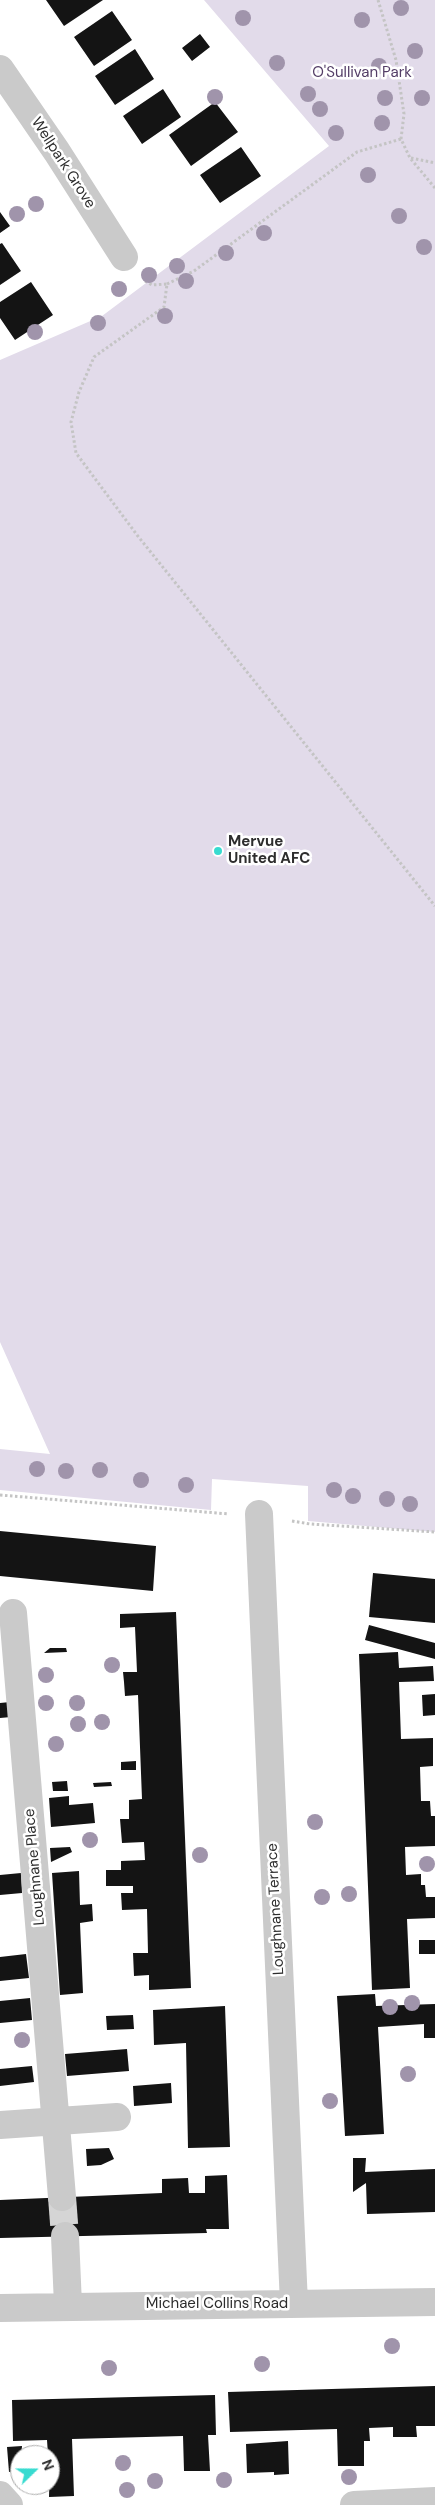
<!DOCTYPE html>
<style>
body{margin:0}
#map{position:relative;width:435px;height:2505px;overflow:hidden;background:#fff;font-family:"DM Sans",sans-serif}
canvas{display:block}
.north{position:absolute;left:10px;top:2445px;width:50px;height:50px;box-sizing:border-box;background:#fff;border:1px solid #ababab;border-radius:50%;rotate:68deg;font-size:14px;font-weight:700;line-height:20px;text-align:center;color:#2d2d2d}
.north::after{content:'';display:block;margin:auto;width:18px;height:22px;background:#38dbd0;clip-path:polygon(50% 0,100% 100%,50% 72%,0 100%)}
</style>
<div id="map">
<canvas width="435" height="2505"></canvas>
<div class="north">N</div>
</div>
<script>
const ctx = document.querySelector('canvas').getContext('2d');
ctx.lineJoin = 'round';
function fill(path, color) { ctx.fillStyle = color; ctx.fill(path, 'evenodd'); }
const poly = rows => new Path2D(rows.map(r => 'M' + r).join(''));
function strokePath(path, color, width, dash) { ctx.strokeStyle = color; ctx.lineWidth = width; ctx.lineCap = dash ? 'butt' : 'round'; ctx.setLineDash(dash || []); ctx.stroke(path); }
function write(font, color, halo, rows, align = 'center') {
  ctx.font = font + ' "DM Sans",sans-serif'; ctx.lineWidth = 5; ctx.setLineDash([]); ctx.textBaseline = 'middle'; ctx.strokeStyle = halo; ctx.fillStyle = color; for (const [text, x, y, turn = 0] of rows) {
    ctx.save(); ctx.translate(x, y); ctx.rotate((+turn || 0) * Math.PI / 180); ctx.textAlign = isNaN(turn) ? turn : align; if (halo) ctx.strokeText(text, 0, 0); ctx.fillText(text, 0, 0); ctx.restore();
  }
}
const green = poly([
 [204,0,435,0,435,1532,308,1521,308,1486,212,1479,211,1510,0,1490,0,1449,50,1454,0,1342,0,360,102,316,329,146]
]);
const building = poly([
 [46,0,103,0,64,26],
 [112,11,132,40,94,66,74,37],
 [200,34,210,47,192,61,182,48],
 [135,49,154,79,115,105,95,76],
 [163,89,181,117,142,144,123,116],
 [215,102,238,132,191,166,169,135],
 [241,147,261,176,220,203,200,175],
 [0,212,10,226,0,233],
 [2,243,21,271,0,285,0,244],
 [31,282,53,315,15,340,0,318,0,302],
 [0,1531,156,1546,153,1591,0,1576],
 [373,1573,435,1579,435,1623,369,1617],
 [176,1612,191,1988,149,1990,149,1975,134,1976,133,1953,148,1953,147,1909,122,1910,121,1893,133,1893,133,1886,106,1886,106,1870,121,1870,121,1861,145,1860,144,1842,122,1843,120,1819,129,1819,129,1800,142,1799,138,1695,125,1696,124,1682,123,1672,137,1672,135,1627,120,1628,120,1614],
 [369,1625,435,1643,435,1659,365,1640],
 [50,1648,66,1648,67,1652,44,1653],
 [398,1652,399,1668,433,1666,434,1681,399,1682,401,1739,433,1738,433,1766,420,1767,421,1801,430,1801,431,1816,435,1816,435,1846,405,1847,406,1875,421,1874,421,1885,425,1885,426,1897,435,1897,435,1918,407,1919,410,1988,372,1990,359,1654],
 [435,1694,435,1715,423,1716,422,1695],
 [10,1702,11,1717,0,1718,0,1703],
 [136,1761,136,1770,121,1770,121,1762],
 [67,1781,68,1791,53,1791,52,1782],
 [111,1782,112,1786,94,1787,93,1783],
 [69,1796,69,1805,93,1803,95,1823,51,1827,49,1798],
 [70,1847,72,1852,51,1862,50,1848],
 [79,1871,80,1905,92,1904,93,1921,80,1923,83,1993,60,1995,52,1873],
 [21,1873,22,1893,0,1895,0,1875],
 [419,1940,435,1940,435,1954,419,1954],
 [26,1954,29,1978,0,1981,0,1957],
 [375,1994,376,2006,435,2004,435,2038,424,2038,424,2024,378,2027,384,2134,345,2136,337,1996],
 [30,1998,32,2020,0,2023,0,2001],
 [225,2006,230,2147,188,2148,186,2043,154,2045,153,2010],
 [133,2015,134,2029,107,2030,106,2016],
 [127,2049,129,2071,67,2076,65,2054],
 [32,2066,34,2082,0,2086,0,2069],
 [171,2083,172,2103,134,2106,133,2086],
 [109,2148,114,2159,101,2165,87,2166,86,2149],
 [353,2158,366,2158,365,2172,435,2169,435,2212,367,2214,366,2183,353,2192],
 [227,2175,229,2229,206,2229,207,2233,0,2238,0,2200,162,2193,162,2179,188,2178,189,2193,205,2193,205,2176],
 [435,2386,435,2426,416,2426,417,2437,393,2437,393,2427,369,2428,370,2441,364,2441,364,2466,338,2466,337,2429,230,2432,228,2392],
 [215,2395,216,2435,208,2435,210,2471,184,2471,183,2436,72,2439,74,2496,49,2497,50,2455,48,2455,47,2440,13,2441,12,2400],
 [288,2441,289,2474,274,2475,274,2472,247,2473,246,2444],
 [22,2446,20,2471,9,2472,7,2447]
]);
const minorTunnel = poly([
 [62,2197,65,2236]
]);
const path = poly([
 [378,0,396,60,404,114,401,139,410,158,435,188],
 [411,158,435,163],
 [145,281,152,285,167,284,164,307,94,357,79,392,71,422,76,453,137,535,435,906],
 [167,284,194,271,357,152,401,139],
 [0,1495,229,1514],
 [292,1521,310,1524,435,1532]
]);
const minor = poly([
 [0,69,57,152,124,257],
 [259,1514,294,2304],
 [13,1613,62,2197],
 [0,2125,117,2117],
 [65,2236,68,2305],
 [0,2308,435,2302],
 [0,2495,9,2505],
 [354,2505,435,2501]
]);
const trees = [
 [401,8],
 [243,18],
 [362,20],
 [415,51],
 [277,63],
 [379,66],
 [308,94],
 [215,97],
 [385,98],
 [422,98],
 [320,109],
 [382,123],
 [336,133],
 [368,175],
 [36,204],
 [17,214],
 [399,216],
 [264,233],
 [424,247],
 [226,253],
 [177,266],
 [149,275],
 [186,281],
 [119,289],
 [165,316],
 [98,323],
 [35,332],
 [37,1469],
 [100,1470],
 [66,1471],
 [141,1480],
 [186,1485],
 [334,1490],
 [353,1496],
 [387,1499],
 [410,1504],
 [112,1665],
 [46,1675],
 [46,1703],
 [77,1703],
 [102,1722],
 [78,1724],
 [56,1744],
 [315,1822],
 [90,1840],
 [200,1855],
 [427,1864],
 [349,1894],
 [322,1897],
 [412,2003],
 [390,2007],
 [22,2040],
 [408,2074],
 [330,2101],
 [392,2346],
 [262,2364],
 [109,2368],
 [123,2463],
 [349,2477],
 [224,2480],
 [155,2481],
 [127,2490]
];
const markers = [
 [218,851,5,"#38dbd0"]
];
const parkNames = [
 ["O'Sullivan Park",362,73]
];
const streetNames = [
 ["Wellpark Grove",63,163,57],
 ["Loughnane Place",35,1867,-95],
 ["Loughnane Terrace",276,1909,-93],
 ["Michael Collins Road",217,2304]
];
const poiNames = [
 ["Mervue",228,842],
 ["United AFC",228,859]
];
fill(green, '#e2dbea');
fill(building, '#141414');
strokePath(minorTunnel, '#d5d5d5', 28, [28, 14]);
strokePath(path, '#c4c4c4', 3, [2.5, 2.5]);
strokePath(minor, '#cacaca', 28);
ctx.fillStyle = '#a094ab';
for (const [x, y] of trees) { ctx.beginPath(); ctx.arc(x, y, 8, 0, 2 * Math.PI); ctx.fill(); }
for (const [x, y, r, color] of markers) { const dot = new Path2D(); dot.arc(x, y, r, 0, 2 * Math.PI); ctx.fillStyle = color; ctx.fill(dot); strokePath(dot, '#fff', 2); }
write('15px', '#533d66', '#fff', parkNames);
write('15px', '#2d2d2d', '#fff', streetNames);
write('bold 15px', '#2d2d2d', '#fff', poiNames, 'left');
</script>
